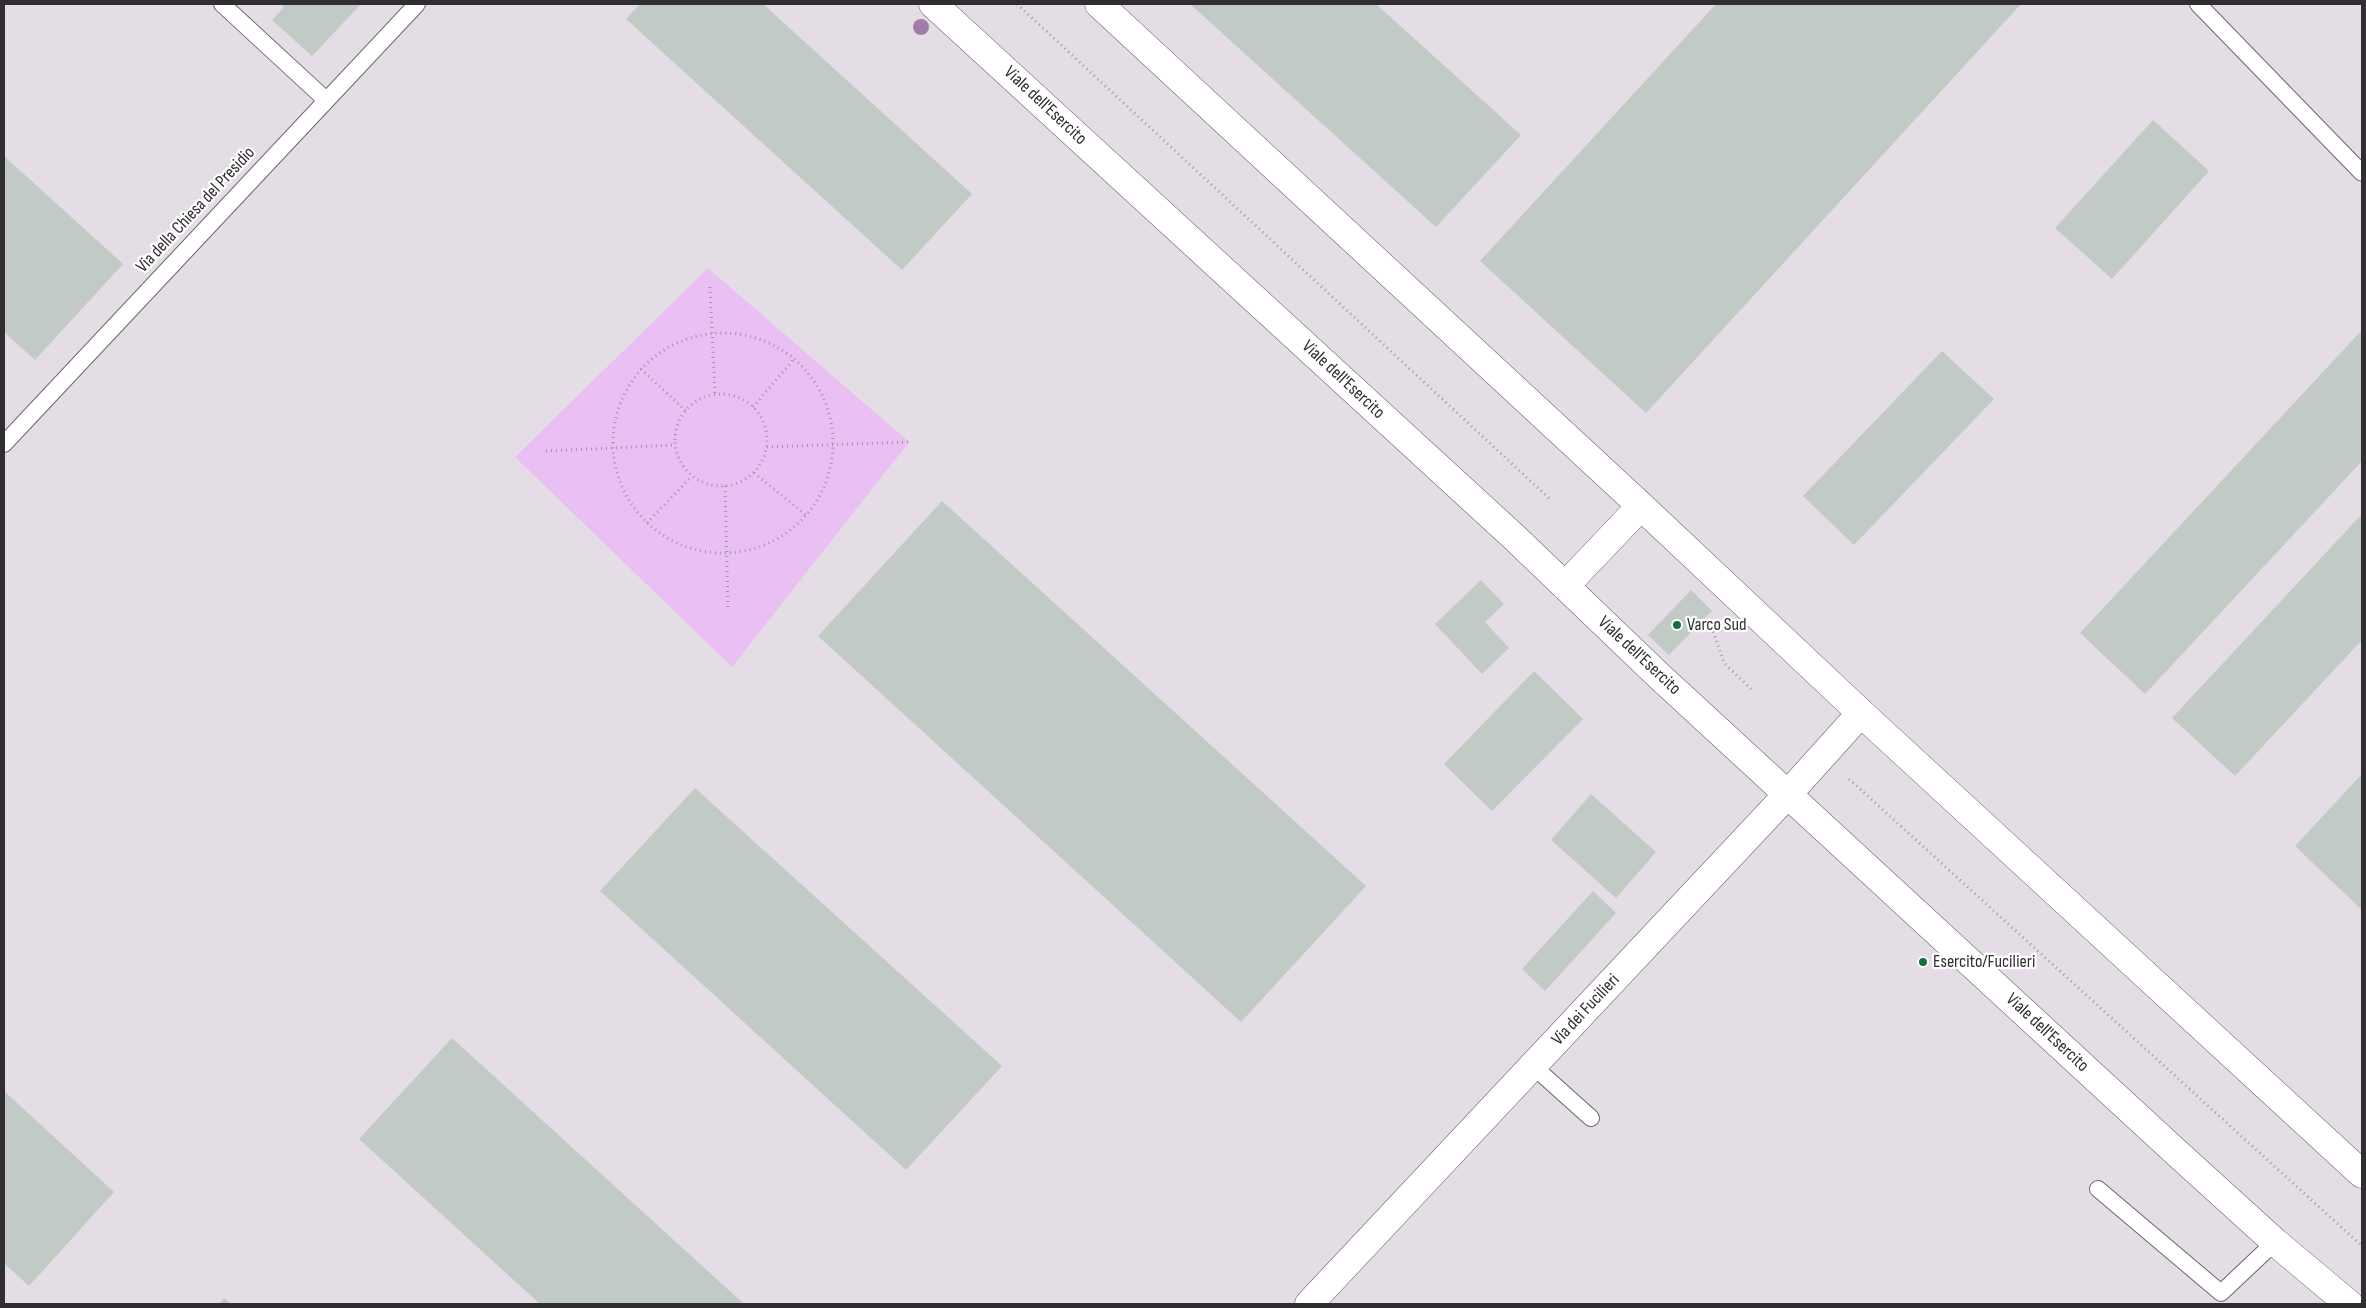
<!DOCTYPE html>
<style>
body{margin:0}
#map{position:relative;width:2366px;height:1308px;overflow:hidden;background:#e4dde5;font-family:"Sofia Sans Condensed",sans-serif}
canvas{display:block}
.frame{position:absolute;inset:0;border:5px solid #312e31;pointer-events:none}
</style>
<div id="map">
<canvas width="2366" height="1308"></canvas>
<div class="frame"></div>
</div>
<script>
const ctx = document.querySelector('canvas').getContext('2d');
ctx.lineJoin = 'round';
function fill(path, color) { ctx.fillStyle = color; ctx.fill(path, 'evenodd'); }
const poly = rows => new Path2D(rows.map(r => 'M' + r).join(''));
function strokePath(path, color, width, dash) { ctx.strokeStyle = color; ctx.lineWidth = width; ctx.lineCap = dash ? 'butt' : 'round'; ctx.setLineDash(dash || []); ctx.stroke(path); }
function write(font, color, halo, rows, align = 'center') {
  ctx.font = font + ' "Sofia Sans Condensed",sans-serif'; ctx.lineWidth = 4.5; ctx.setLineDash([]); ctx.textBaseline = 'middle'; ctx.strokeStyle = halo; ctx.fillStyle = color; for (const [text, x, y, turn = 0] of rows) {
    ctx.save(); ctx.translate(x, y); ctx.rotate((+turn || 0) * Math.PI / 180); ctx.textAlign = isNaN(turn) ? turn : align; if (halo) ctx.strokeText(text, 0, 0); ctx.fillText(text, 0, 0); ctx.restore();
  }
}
const green = poly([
 [708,268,909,442,732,667,515,457]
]);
const building = poly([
 [280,4,361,4,312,56,272,20,284,7],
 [640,4,763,4,972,194,902,270,626,19],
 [1190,4,1376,4,1521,135,1436,227],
 [1716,4,2021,4,1646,413,1480,261],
 [2153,120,2209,171,2112,279,2055,228],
 [4,156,123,264,35,360,4,332],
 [2362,330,2362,461,2145,694,2080,633],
 [1942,351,1994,399,1854,545,1803,496],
 [942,501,1366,886,1241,1022,818,636],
 [2362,514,2362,640,2235,776,2172,718],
 [1481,580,1504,604,1485,622,1509,648,1482,674,1435,624],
 [1691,590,1712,611,1669,655,1648,635],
 [1534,671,1583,719,1492,811,1444,764],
 [2362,774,2362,910,2295,846],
 [695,788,1002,1066,906,1170,600,891],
 [1591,794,1656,852,1616,898,1551,840],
 [1593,891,1616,913,1545,991,1522,969],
 [452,1038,744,1304,540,1304,359,1139],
 [4,1091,114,1192,29,1286,4,1263],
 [224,1298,231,1304,219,1304]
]);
const path = poly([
 [1017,4,1551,500],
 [710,287,715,395],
 '613 443a110 110 0 1 1 220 0a110 110 0 1 1-220 0Z',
 [641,369,686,411],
 '675 440a46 46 0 1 1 92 0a46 46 0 1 1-92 0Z',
 [753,407,794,359],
 [767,447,909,442],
 [546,451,675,445],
 [754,473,806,515],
 [725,486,728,608],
 [647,523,692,476],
 [1710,622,1724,663,1752,690],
 [1849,779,2362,1246]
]);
const service = poly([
 [222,4,326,100],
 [2198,4,2362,173],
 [4,444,417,4],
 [1533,1066,1591,1118],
 [2098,1189,2221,1293,2275,1242]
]);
const minor = poly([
 [933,4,1514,537,1658,675,2178,1154,2275,1242,2349,1304],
 [1099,4,1641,506,1861,713,2362,1174],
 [1565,586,1641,506],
 [1309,1304,1788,794,1861,713]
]);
const trees = [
 [921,27]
];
const markers = [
 [1677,625,5,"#136e42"],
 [1923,962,5,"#136e42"]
];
const streetNames = [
 ["Viale dell'Esercito",1045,106,43],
 ["Via della Chiesa del Presidio",196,210,-47],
 ["Viale dell'Esercito",1343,380,43],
 ["Viale dell'Esercito",1639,656,43],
 ["Via dei Fucilieri",1586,1010,-47],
 ["Viale dell'Esercito",2047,1033,43]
];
const poiNames = [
 ["Varco Sud",1687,625],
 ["Esercito/Fucilieri",1933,962]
];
fill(green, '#eabff3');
fill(building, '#c1cac4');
strokePath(service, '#6c666d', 18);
strokePath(minor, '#6c666d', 29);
strokePath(path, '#9e999f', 3, [1, 4]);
strokePath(service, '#fff', 16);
strokePath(minor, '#fff', 28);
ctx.fillStyle = '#9f7da7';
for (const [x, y] of trees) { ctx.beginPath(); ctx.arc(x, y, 8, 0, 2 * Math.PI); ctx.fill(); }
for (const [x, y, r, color] of markers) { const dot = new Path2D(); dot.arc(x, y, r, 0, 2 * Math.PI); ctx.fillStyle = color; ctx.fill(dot); strokePath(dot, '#fff', 2); }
write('18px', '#312e31', '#fff', streetNames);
write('18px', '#312e31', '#fff', poiNames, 'left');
</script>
